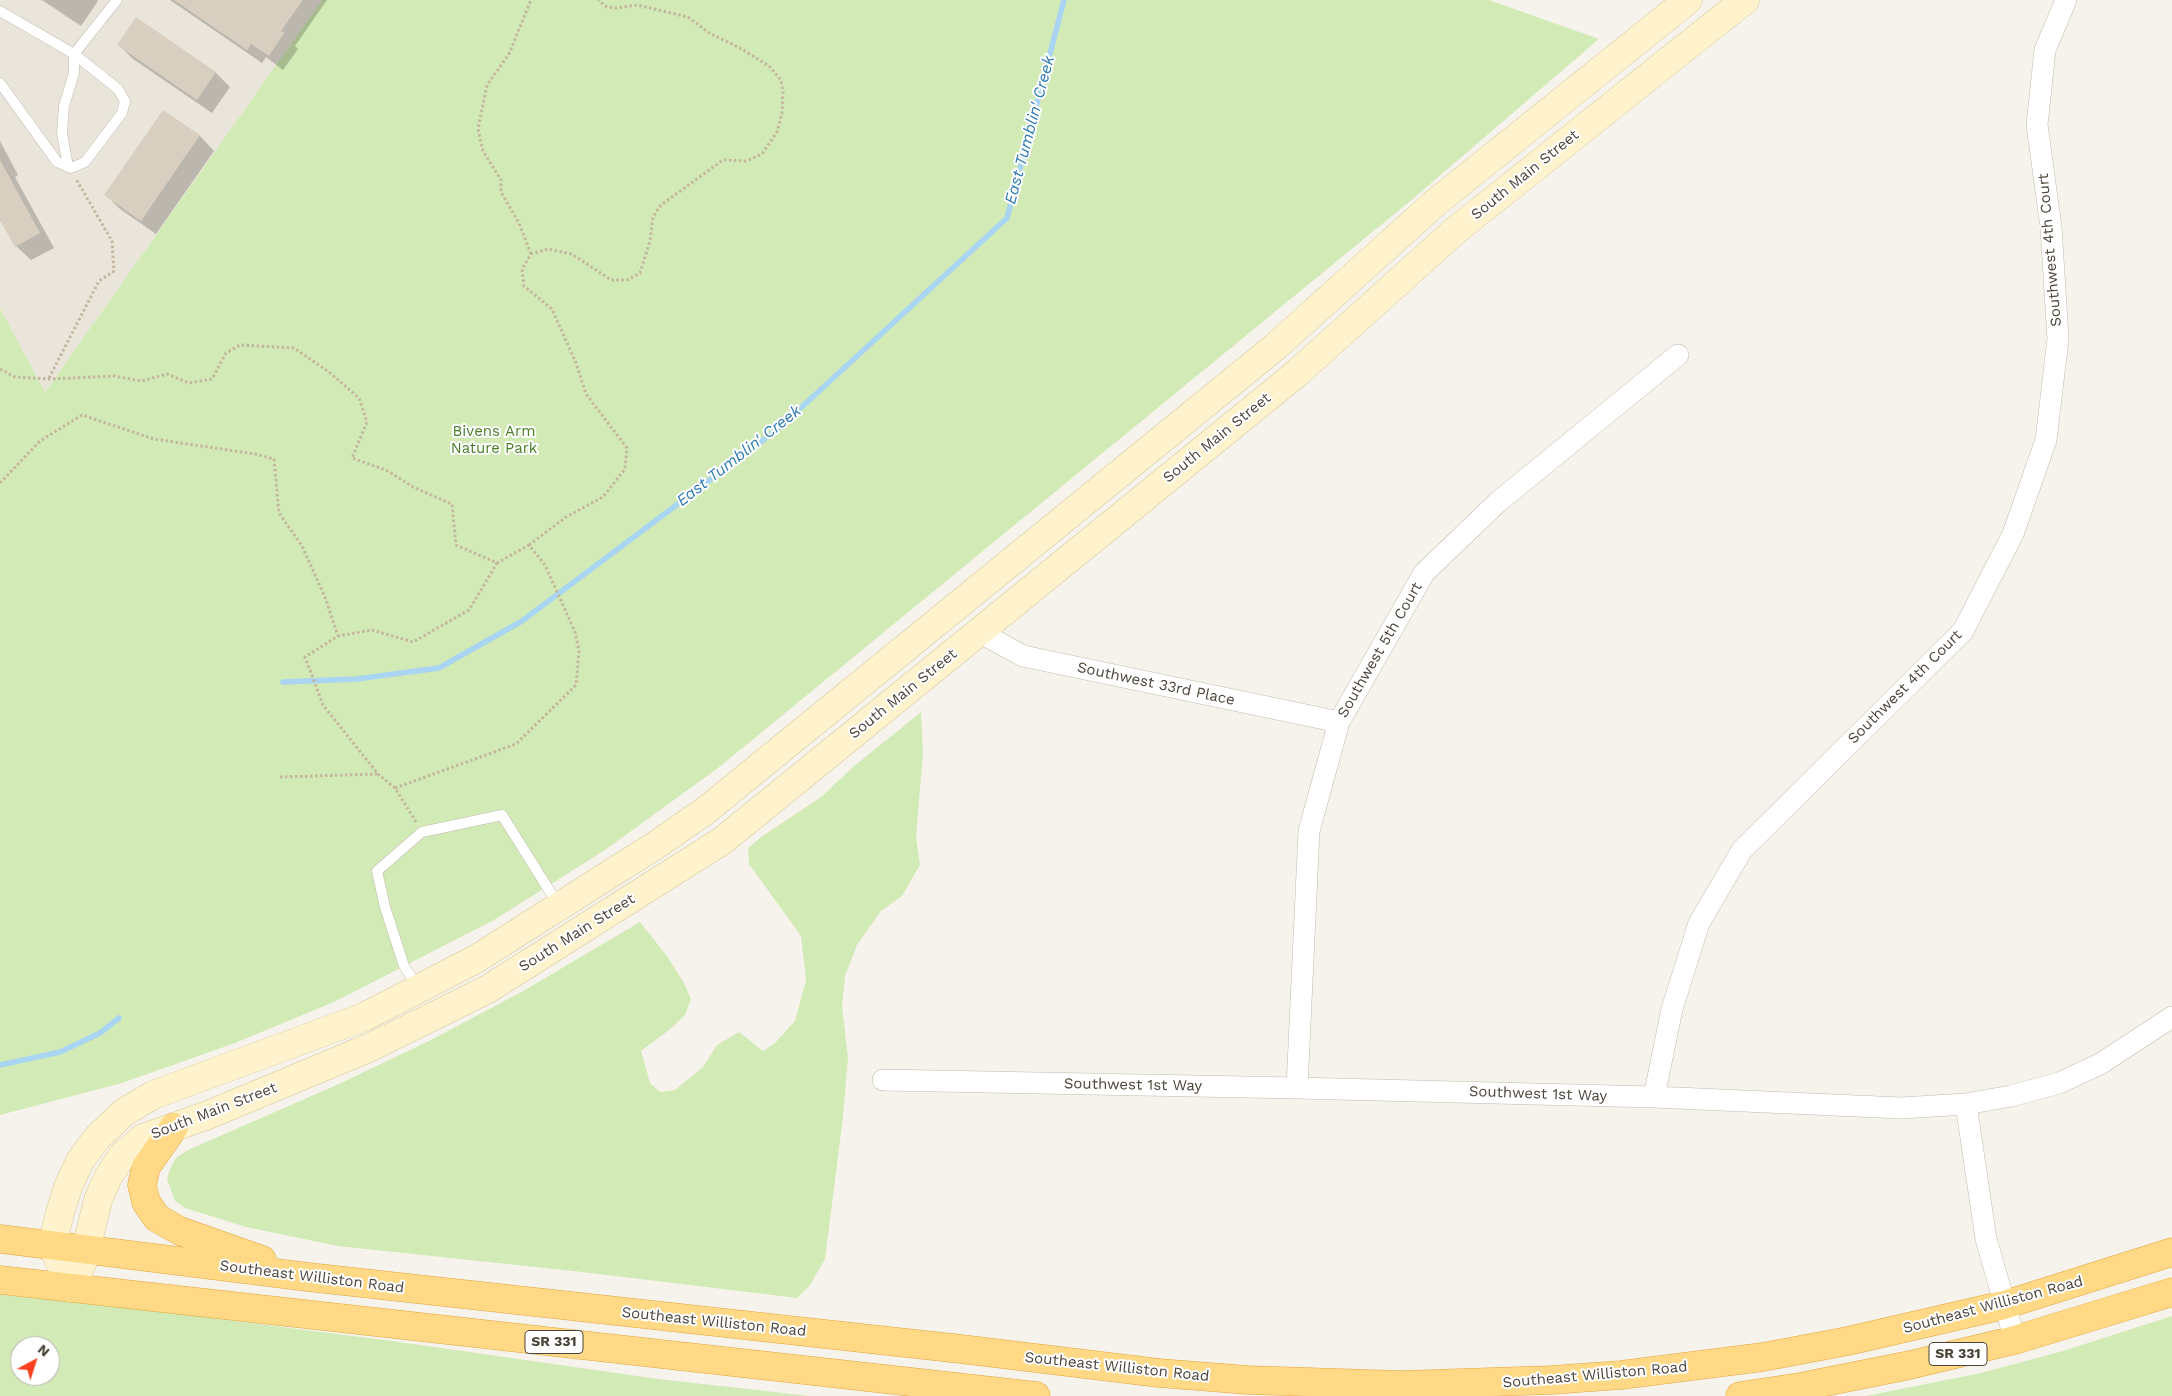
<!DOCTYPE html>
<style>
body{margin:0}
#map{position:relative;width:2172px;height:1396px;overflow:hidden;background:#f6f3ec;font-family:"Work Sans",sans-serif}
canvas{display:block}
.north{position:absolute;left:10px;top:1336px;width:50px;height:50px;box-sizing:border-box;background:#fff;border:1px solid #b7b4b0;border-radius:50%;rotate:40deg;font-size:14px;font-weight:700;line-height:20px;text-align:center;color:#4b4439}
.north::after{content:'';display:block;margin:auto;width:18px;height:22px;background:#fc3f1d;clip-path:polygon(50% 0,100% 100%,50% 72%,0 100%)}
</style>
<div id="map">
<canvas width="2172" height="1396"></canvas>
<div class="north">N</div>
</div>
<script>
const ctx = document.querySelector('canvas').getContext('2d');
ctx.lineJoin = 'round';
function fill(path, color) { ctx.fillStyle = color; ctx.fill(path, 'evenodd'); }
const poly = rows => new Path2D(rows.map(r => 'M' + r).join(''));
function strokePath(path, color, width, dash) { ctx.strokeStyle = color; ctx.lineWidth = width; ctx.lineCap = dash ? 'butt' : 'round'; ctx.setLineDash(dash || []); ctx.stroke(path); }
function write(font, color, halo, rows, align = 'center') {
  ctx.font = font + ' "Work Sans",sans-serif'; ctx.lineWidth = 4; ctx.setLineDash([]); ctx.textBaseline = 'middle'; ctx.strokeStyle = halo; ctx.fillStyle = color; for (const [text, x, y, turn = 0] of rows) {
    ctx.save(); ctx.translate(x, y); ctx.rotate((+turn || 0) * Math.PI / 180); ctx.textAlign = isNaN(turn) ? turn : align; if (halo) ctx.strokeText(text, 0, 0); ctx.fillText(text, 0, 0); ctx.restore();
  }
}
const residential = poly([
 [0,0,322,0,45,392,0,308]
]);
const green = poly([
 [322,0,1489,0,1599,39,1409,202,718,768,605,850,494,920,334,1002,235,1043,122,1083,0,1115,0,308,45,392],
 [921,712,923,754,916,837,920,865,902,896,881,911,857,945,845,976,842,1007,848,1057,843,1117,825,1259,810,1285,797,1298,582,1272,338,1246,246,1227,185,1208,175,1201,167,1179,170,1169,176,1158,188,1150,339,1084,431,1040,525,990,640,922,667,956,684,983,691,999,685,1015,669,1030,641,1051,650,1083,660,1092,675,1090,703,1067,717,1045,739,1032,763,1051,774,1044,795,1021,806,980,801,936,749,864,748,848,761,837,821,797,853,767],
 [0,1295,71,1300,392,1341,658,1379,810,1396,0,1396],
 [20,1346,50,1346,50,1376,20,1376],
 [2172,1316,2172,1396,1866,1396,1981,1373,2063,1351]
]);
const shadow = poly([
 [42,0,97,0,98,1,81,26],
 [170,0,327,0,295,46,298,49,283,70,266,57,262,63],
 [136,18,216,73,230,87,212,113,133,59,118,44],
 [163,111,200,136,214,151,156,234,120,209,106,195],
 [0,141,18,175,15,177,54,248,31,260,16,246,0,220]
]);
const stream = poly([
 [283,682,356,679,439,668,522,621,779,428,1007,218,1064,0],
 [0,1065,60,1052,100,1033,119,1018]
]);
const building = poly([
 [174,0,303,0,281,31,284,33,269,56,251,44,247,50],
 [136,17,216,72,197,100,117,45],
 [163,110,200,135,141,221,104,195],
 [0,160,40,233,15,247,0,220]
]);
const path = poly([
 [531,254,519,223,501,192,501,180,483,151,478,129,487,85,509,54,531,0],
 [0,369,15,377,49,379,114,376,141,381,167,374,189,383,212,379,226,353,240,345,294,348,329,372,359,398,367,422,352,458,388,471,413,487,452,504,456,545,497,563,529,545,545,565,575,632,579,651,576,685,516,744,395,788,416,822],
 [49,378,99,281,114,271,112,241,76,179],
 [0,483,40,441,82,415,154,439,255,454,274,459,279,513,302,546,325,597,338,636],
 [529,545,566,517,603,497,625,469,627,448,586,394,576,363,552,309,524,286,522,269,531,254,548,249,572,254,611,280,627,280,640,273,650,241,653,217,661,205,723,160,746,161,762,154,777,132,782,113,783,92,781,80,769,66,740,48,709,33,688,17,637,5,616,8,607,7,598,0],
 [280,777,377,774],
 [395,788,378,774,323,705,305,657,338,636,372,630,413,642,469,610,497,563]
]);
const service = poly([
 [0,11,74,54,118,89,125,101,122,113,85,162,71,168,57,162,0,83],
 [68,167,62,133,64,106,74,73,74,54,117,0],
 [418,987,404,966,385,907,377,871,422,832,502,815,559,906]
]);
const minor = poly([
 [979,632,1023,656,1339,722],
 [883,1080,1297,1088,1654,1097,1901,1108,1966,1104,2011,1096,2059,1083,2100,1064,2172,1017],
 [1297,1088,1309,831,1339,722,1424,573,1498,502,1678,355],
 [1654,1097,1672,1009,1699,923,1742,850,1963,631,2013,534,2046,440,2058,339,2051,227,2037,125,2045,50,2066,0],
 [1966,1104,1986,1239,2015,1340]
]);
const secondary = poly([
 [71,1288,88,1250,89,1237,98,1200,108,1177,122,1156,143,1138,208,1115,371,1047,488,989,722,841,1296,374,1456,230,1745,0],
 [71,1288,52,1245,60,1213,68,1187,80,1161,97,1138,123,1113,153,1095,364,1017,476,959,656,845,705,811,1275,347,1435,203,1688,0]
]);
const trunk = poly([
 [174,1127,146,1167,142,1185,146,1202,157,1218,180,1231,262,1260],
 [0,1239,308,1277,961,1349,1159,1373,1248,1380,1401,1385,1551,1380,1621,1375,1763,1357,1848,1341,2004,1305,2172,1252],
 [0,1280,1036,1396],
 [1740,1396,1800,1387,1910,1365,2015,1340,2172,1292]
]);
const shields = [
 [554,1342,58],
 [1958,1354,58]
];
const shieldNames = [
 ["SR 331",554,1342],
 ["SR 331",1958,1354]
];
const streetNames = [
 ["South Main Street",1525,175,-39],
 ["Southwest 4th Court",2050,250,-95],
 ["South Main Street",1217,438,-39],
 ["Southwest 5th Court",1380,650,-60],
 ["Southwest 33rd Place",1156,684,12],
 ["Southwest 4th Court",1905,687,-45],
 ["South Main Street",903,694,-39],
 ["South Main Street",577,933,-32],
 ["Southwest 1st Way",1133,1085,1],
 ["Southwest 1st Way",1538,1094,2],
 ["South Main Street",214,1111,-21],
 ["Southeast Williston Road",312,1277,7],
 ["Southeast Williston Road",1993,1305,-15],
 ["Southeast Williston Road",714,1322,6],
 ["Southeast Williston Road",1117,1367,6],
 ["Southeast Williston Road",1595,1375,-5]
];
const parkNames = [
 ["Bivens Arm",494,432],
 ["Nature Park",494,449]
];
const waterNames = [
 ["East Tumblin' Creek",1030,130,-75],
 ["East Tumblin' Creek",739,456,-38]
];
fill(residential, '#eae5da');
fill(green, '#d2eab5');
fill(shadow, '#0003');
strokePath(stream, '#a9d4f2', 5.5);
fill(building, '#d8cfc1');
strokePath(service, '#c2bbae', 11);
strokePath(minor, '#c2bbae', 22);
strokePath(secondary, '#d6c79b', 29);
strokePath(trunk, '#e0a43c', 29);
strokePath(path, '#c4b79f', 3, [2.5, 2.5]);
strokePath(service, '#fff', 10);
strokePath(minor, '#fff', 21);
strokePath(secondary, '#fff3cd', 28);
strokePath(trunk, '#ffd985', 28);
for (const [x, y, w] of shields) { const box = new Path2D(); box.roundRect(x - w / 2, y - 11.5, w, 23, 4); ctx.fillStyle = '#fff'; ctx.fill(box); strokePath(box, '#4b4439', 1); }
write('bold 14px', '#4b4439', null, shieldNames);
write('15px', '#4b4439', '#fff', streetNames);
write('15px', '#4a7f2a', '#fff', parkNames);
write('italic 16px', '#2e7ab2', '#fff', waterNames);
</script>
